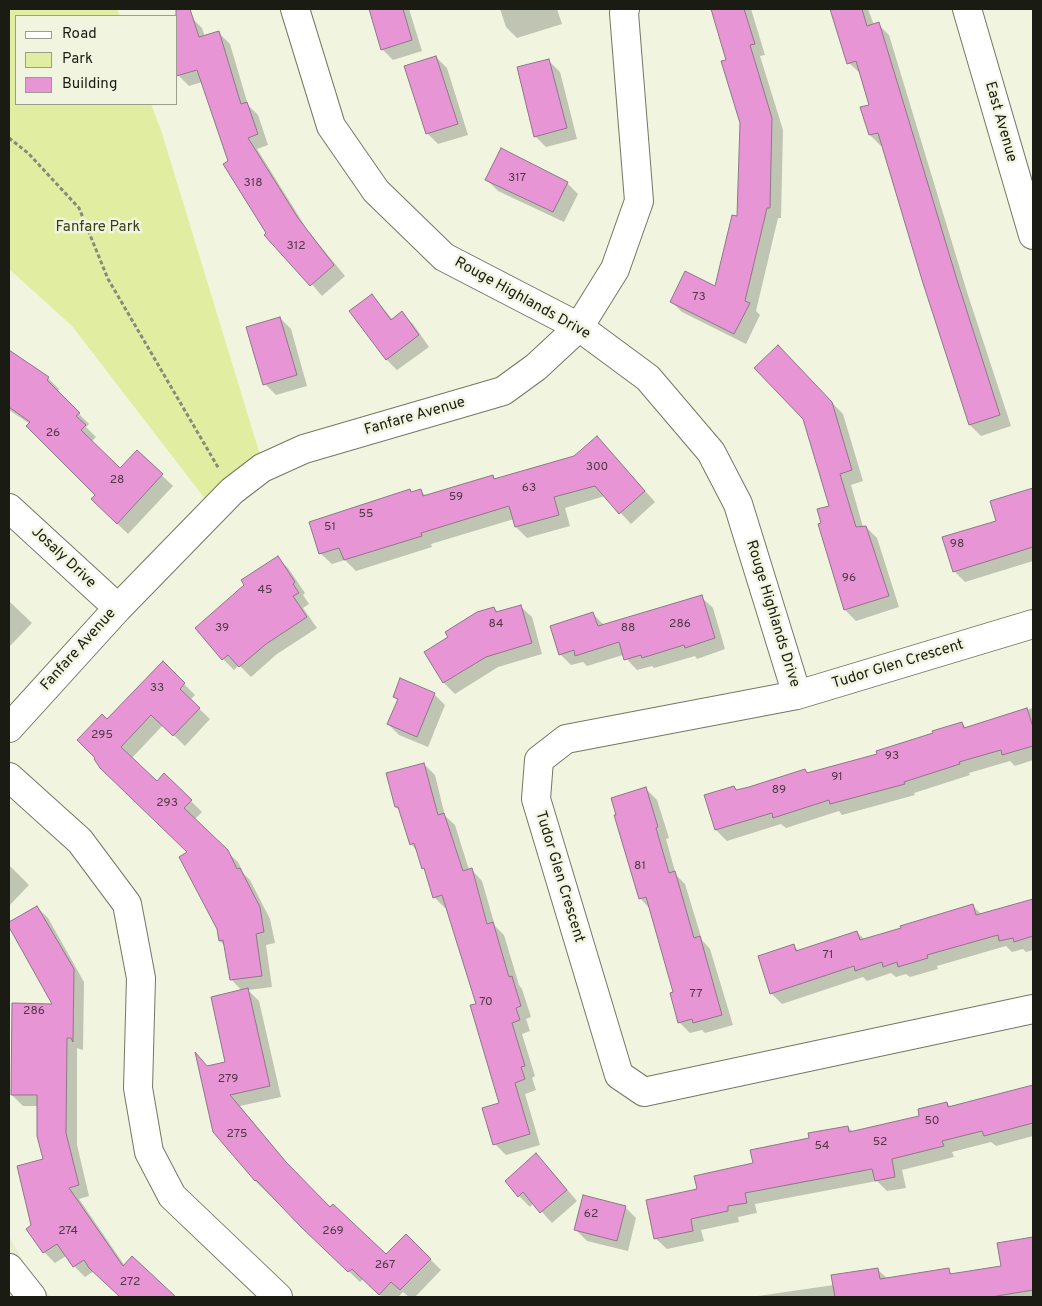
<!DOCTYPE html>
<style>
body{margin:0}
#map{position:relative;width:1042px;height:1306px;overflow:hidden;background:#f1f5df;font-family:Overpass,sans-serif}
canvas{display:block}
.frame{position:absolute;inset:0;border:10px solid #1a1b13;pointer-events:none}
.legend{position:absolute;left:15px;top:15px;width:162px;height:90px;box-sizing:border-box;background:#f1f5df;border:1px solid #9b9e8d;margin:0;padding:6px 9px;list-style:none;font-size:15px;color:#1a1b13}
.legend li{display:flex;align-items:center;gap:10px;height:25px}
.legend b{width:25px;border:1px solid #9b9e8d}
</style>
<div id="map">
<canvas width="1042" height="1306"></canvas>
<div class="frame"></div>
<ul class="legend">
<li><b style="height:6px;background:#fff"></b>Road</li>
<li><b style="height:14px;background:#e1eea1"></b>Park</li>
<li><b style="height:14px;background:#e895d6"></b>Building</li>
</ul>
</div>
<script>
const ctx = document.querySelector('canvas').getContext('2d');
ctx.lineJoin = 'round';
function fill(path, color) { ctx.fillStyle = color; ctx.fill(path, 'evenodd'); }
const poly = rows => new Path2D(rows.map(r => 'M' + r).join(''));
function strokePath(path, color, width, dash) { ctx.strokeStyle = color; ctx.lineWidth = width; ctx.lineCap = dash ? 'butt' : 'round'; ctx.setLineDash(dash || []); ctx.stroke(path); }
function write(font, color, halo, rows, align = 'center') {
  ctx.font = font + ' Overpass,sans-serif'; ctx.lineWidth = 5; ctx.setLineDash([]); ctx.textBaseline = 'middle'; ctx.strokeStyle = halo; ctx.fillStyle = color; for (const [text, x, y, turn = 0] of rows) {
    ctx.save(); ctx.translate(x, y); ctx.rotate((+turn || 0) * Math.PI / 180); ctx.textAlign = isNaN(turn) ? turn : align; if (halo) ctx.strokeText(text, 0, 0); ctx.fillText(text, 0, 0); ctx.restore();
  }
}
const built = poly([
 [9,1236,34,1280,52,1297,9,1297]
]);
const green = poly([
 [9,9,117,9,120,16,16,16,16,104,151,104,161,130,261,458,209,504,72,326,9,269]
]);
const shadow = poly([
 [370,9,409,9,422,51,393,60,382,49],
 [500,9,557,9,562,24,517,38,506,27],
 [712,9,751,9,765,55,760,56,783,130,781,218,778,218,756,311,760,315,746,344,682,312,671,301,716,288,739,217,741,123,728,61],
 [831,9,868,9,874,25,878,24,889,35,967,292,1011,426,981,436,970,425,883,145,881,146,870,135,870,106,861,74,849,63],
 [191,17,202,28,205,37,219,33,230,44,248,105,258,115,268,145,257,149,308,231,345,276,322,296,268,234,229,162,202,82,189,86,178,75],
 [436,57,447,68,468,135,438,144,427,133],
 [549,61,560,72,577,139,546,147,535,136],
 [487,180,567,183,578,194,564,222,498,191],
 [372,295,393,320,402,313,413,324,429,347,397,370,386,359],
 [280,318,291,329,307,386,276,395,265,384],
 [9,351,48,378,59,389,57,392,89,424,86,427,96,437,91,442,120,470,137,452,173,486,128,534,103,510,97,495,30,424,9,410],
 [789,358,843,414,863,481,851,485,863,527,866,527,877,538,899,607,856,621,845,610,819,525,823,524,830,507],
 [608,449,655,502,631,524,605,496,565,508,570,526,527,538,516,527,514,519,431,544,432,547,356,571,345,560,332,564,320,553,410,491,413,493,421,491,426,496,493,476,496,480],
 [1030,490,1033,494,1033,561,965,582,954,571,998,521],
 [277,557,288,568,305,593,303,595,309,604,303,608,317,628,277,654,251,677,239,665,234,670,223,659],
 [701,597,713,608,725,649,697,659,695,656,654,668,652,666,637,670,623,655,587,666,583,662,571,665,560,654,593,614,604,625],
 [9,601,32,623,9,647],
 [520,606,532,617,542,654,498,667,455,694,444,683,425,652,494,608,499,613],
 [163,663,195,695,190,700,210,719,185,746,163,725,131,759,157,783,191,801,202,812,194,820,238,862,244,874,250,880,270,919,275,943,266,945,272,987,248,990,259,1001,281,1097,240,1106,297,1175,330,1209,386,1256,406,1235,441,1270,415,1297,409,1297,403,1292,398,1297,382,1297,363,1279,360,1282,255,1181,214,1132,208,1067,227,1063,242,991,231,979,225,946,220,941,218,929,189,853,101,767,107,721],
 [434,694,445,705,428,747,399,735,388,724,398,700,394,696],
 [1033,708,1033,760,1015,766,1010,761,969,773,970,775,914,793,915,795,842,815,839,811,786,828,781,824,727,841,716,830,705,796,734,787,738,791,805,770,808,773,879,755,962,723,966,728],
 [424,764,435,775,445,816,455,825,469,870,471,869,482,881,495,926,504,935,519,985,522,989,531,1017,526,1019,530,1031,522,1034,535,1076,532,1078,536,1090,525,1094,540,1145,506,1155,495,1144,500,1104,477,1004,447,907,445,908,434,897,426,871,423,868,417,851,411,844,400,811,396,807],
 [646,789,657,800,669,838,666,839,676,875,685,884,702,940,710,949,733,1025,705,1033,702,1030,690,1033,679,1022,674,993,650,909,640,898],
 [9,865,29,885,9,906],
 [1033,900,1033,950,1026,952,1023,949,1012,952,1006,946,937,966,938,969,910,977,906,974,896,977,891,973,867,981,863,977,782,1004,771,993,794,946,799,951,857,932,865,940,973,906,982,915],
 [37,907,48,918,84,982,83,1050,77,1048,77,1145,89,1196,79,1199,125,1266,132,1257,174,1297,121,1297,94,1271,85,1277,74,1266,66,1256,55,1263,44,1252,33,1226,44,1160,38,1106,23,1106,12,1095,54,1005],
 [1033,1086,1033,1136,996,1146,991,1142,952,1152,954,1157,902,1170,906,1188,887,1191,877,1181,755,1204,757,1213,738,1217,739,1222,701,1230,704,1241,667,1249,655,1238,698,1190,810,1138,848,1127,853,1132,921,1117,947,1103,951,1107],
 [547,1166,577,1201,552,1223,534,1203,530,1207,519,1196],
 [625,1207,636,1218,628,1251,587,1241,576,1230],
 [1025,1240,1033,1242,1033,1297,751,1297,834,1285,877,1269,888,1279,948,1270,953,1275,1002,1267]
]);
const building = poly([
 [176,9,190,9,199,37,219,31,241,104,247,102,258,134,248,138,298,218,334,265,310,286,264,235,266,233,223,164,228,161,197,70,176,76,176,9],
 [369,9,403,9,412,40,381,50,369,9],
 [711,9,744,9,755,44,750,45,772,118,770,208,767,208,745,301,750,303,734,334,670,302,685,271,715,286,732,215,737,216,740,123,721,61,726,60,711,9],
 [830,9,862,9,867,26,879,22,957,280,1000,415,969,425,922,280,878,133,869,135,860,107,869,105,856,61,847,64,830,9],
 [436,56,458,124,426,134,404,66,436,56],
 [549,59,567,128,534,137,517,67,549,59],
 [501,148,568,182,553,212,485,180,501,148],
 [372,294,391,320,402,311,419,335,386,360,349,311,372,294],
 [280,317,297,375,263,385,246,327,280,317],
 [778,345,832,402,852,470,840,474,856,527,866,526,889,596,844,610,818,524,821,523,817,509,829,506,803,419,754,368,778,345],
 [9,350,49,377,47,380,80,413,76,416,86,425,81,430,120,468,137,450,163,474,117,524,91,499,95,495,26,426,30,422,9,407,9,350],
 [597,436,645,491,619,514,595,486,554,497,559,515,515,527,509,506,421,533,422,536,344,560,339,548,319,554,309,522,410,489,411,492,421,489,423,496,493,475,494,479,574,456,597,436],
 [1033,488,1033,547,953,572,942,537,996,521,990,501,1033,488],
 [278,556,295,582,293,584,299,593,293,596,307,617,266,644,239,667,228,655,222,660,195,628,244,585,241,580,278,556],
 [702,595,715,638,685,648,684,645,642,658,641,655,624,660,619,642,575,656,574,650,559,655,550,626,593,612,598,626,702,595],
 [521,605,532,643,486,657,443,683,424,652,448,637,445,632,477,612,494,607,496,612,521,605],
 [163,661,185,683,180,689,200,708,173,736,151,715,121,747,157,781,164,773,192,800,184,808,228,850,237,869,240,868,260,907,264,932,256,934,262,976,230,980,223,940,219,941,217,929,179,857,187,852,100,768,94,759,95,758,77,740,102,714,107,719,163,661],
 [400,678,435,693,417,737,387,724,398,699,393,697,400,678],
 [1027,708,1033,727,1033,746,1002,755,1001,750,959,762,960,764,904,782,905,784,830,804,829,800,773,818,772,813,715,830,704,795,734,786,736,790,749,787,805,769,807,773,877,754,876,751,933,733,932,731,962,722,964,728,1027,708],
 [424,763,438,815,444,813,463,871,472,868,487,924,493,922,509,977,512,976,521,1006,516,1008,520,1020,512,1023,525,1066,521,1067,525,1079,515,1083,530,1134,493,1145,482,1108,499,1103,470,1005,476,1004,442,895,433,898,424,868,422,869,414,843,410,845,398,807,395,807,386,773,424,763],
 [646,787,658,827,656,828,669,873,675,871,694,938,700,936,722,1015,693,1023,692,1019,678,1023,670,993,673,992,646,897,639,899,614,815,616,815,611,798,646,787],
 [1033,899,1033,936,1014,942,1013,938,999,941,998,935,927,955,928,958,898,967,897,962,883,967,882,962,855,971,854,966,770,994,758,956,794,944,796,951,857,931,860,940,901,928,900,926,973,904,976,915,1033,899],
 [37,906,74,969,73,1042,71,1038,67,1038,66,1133,79,1185,69,1188,123,1266,132,1256,176,1297,120,1297,89,1268,84,1260,73,1267,57,1244,43,1253,26,1229,31,1225,17,1166,43,1159,37,1136,37,1095,11,1095,12,1003,52,1004,9,927,9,922,37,906],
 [248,988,270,1086,230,1095,286,1162,330,1207,333,1204,386,1254,406,1234,431,1259,400,1290,391,1282,379,1295,352,1269,348,1272,301,1227,256,1180,255,1181,213,1132,195,1052,207,1066,225,1062,211,997,248,988],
 [1033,1085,1033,1123,984,1136,982,1131,942,1141,944,1146,892,1159,895,1177,875,1181,872,1169,745,1193,747,1203,728,1206,728,1211,691,1219,693,1231,654,1239,646,1200,697,1189,694,1176,753,1163,750,1150,809,1138,808,1133,848,1126,849,1132,919,1116,918,1109,947,1102,948,1107,1033,1085],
 [536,1153,567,1190,540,1213,523,1192,518,1197,505,1181,536,1153],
 [583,1195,626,1206,617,1241,574,1230,583,1195],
 [1033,1237,1033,1290,991,1297,835,1297,831,1275,878,1268,880,1279,949,1268,950,1274,1001,1266,997,1243,1033,1237]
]);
const path = poly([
 [9,138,28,153,79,208,108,279,219,469]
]);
const minor = poly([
 [295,9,331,126,376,191,444,257,579,327,648,378,711,452,738,504,797,695],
 [967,9,1033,235],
 [9,508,118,608],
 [1033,624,797,695,566,739,539,760,536,799,619,1075,644,1092,1033,1009],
 [9,728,118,608,232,491,262,468,304,449,503,391,536,367,579,327,615,269,639,201,624,13,625,9],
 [9,777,80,841,127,904,141,978,138,1088,149,1152,172,1196,278,1297],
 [9,1268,32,1297]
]);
const numberNames = [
 ["317",517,179],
 ["318",253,184],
 ["312",296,247],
 ["73",699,298],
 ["26",53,434],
 ["300",597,468],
 ["28",117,481],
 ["63",529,489],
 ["59",456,498],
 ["55",366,515],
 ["51",330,528],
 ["98",957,545],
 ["96",849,579],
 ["45",265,591],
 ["84",496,625],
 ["286",680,625],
 ["39",222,629],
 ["88",628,629],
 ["33",157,689],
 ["295",102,736],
 ["93",892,757],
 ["91",837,778],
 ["89",779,791],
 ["293",167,804],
 ["81",640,867],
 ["71",828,956],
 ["77",696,995],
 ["70",486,1003],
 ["286",34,1012],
 ["279",228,1080],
 ["50",932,1122],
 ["275",237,1135],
 ["52",880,1143],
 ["54",822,1147],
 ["62",591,1215],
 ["274",68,1232],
 ["269",333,1232],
 ["267",385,1266],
 ["272",130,1283]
];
const streetNames = [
 ["East Avenue",1000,122,74],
 ["Rouge Highlands Drive",522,299,29],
 ["Fanfare Avenue",415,417,-16],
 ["Josaly Drive",63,558,43],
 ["Rouge Highlands Drive",772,614,73],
 ["Fanfare Avenue",79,650,-48],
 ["Tudor Glen Crescent",898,665,-17],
 ["Tudor Glen Crescent",559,877,73]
];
const parkNames = [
 ["Fanfare Park",98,228]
];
fill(built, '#e7edcf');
fill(green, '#e1eea1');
fill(shadow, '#0003');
fill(building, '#e895d6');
strokePath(building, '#8b7886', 1);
strokePath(minor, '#747864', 30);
strokePath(path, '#888a7b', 3, [4, 2.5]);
strokePath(minor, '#fff', 28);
write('12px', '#4e3a44', null, numberNames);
write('15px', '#1a1b13', '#f1f5df', streetNames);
write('15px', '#3a3f15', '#f1f5df', parkNames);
</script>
